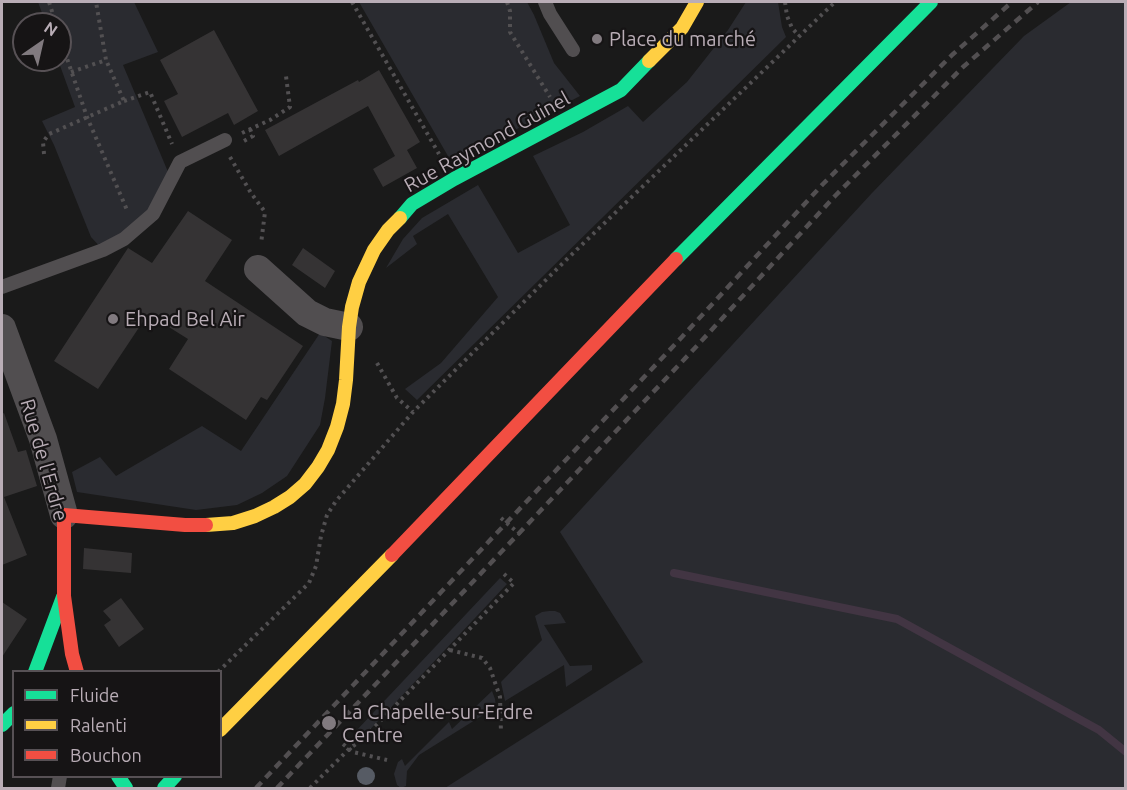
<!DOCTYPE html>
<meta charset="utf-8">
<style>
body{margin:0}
#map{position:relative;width:1127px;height:790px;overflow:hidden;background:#1a1a1a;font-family:Ubuntu,sans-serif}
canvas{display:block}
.frame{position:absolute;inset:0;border:3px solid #b9adb6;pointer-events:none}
.legend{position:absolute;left:12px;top:670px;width:210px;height:108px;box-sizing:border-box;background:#161415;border:2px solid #575155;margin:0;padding:8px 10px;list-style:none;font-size:18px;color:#b9adb6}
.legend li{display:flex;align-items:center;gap:12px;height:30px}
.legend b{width:30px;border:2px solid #575155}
.north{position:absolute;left:12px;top:12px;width:60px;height:60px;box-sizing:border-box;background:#161415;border:2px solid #575155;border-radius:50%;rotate:34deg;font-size:16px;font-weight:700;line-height:24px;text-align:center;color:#b9adb6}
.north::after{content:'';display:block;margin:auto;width:21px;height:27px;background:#817a7f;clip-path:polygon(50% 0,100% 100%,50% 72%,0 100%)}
</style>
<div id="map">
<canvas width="1127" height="790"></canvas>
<div class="frame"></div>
<ul class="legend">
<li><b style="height:8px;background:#16e098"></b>Fluide</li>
<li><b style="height:8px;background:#ffcf43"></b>Ralenti</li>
<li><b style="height:8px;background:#f24e42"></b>Bouchon</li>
</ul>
<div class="north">N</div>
</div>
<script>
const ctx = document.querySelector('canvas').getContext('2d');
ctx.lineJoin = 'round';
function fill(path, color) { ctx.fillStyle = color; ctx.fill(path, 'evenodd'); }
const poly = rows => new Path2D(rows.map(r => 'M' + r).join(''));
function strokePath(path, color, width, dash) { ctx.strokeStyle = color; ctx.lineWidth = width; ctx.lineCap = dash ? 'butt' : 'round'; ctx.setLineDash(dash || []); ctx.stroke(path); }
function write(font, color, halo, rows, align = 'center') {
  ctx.font = font + ' Ubuntu,sans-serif'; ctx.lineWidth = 4.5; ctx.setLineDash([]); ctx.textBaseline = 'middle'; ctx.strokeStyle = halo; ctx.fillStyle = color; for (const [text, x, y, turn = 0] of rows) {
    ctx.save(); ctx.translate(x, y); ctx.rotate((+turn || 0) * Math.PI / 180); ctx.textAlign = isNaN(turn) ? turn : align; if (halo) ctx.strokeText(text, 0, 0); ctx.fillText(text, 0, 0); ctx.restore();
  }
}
const green = poly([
 [38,2,134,2,158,52,123,65,171,179,153,214,103,250,91,237,54,145,42,121,75,107,58,60,60,60,60,24,46,24],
 [359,2,527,2,534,15,554,63,580,96,452,163],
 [746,2,778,2,782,27,786,37,417,400,405,389,441,363,498,297,448,214,413,236,417,244,386,268,403,239,422,218,478,185,518,253,570,225,533,156,583,132,628,106,643,122,687,82,728,30],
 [1071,2,1125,2,1125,788,445,788,643,662,560,532,872,193,1024,36],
 [320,333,332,341,325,398,320,425,287,476,262,493,237,505,196,510,77,492,72,472,100,457,116,476,202,426,241,451],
 [500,578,507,584,363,737,356,731],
 [549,611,555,611,560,613,566,623,544,625,570,666,592,665,592,670,566,687,564,665,505,701,501,682,542,640,535,616,542,612],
 [492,691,495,699,496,707,419,755,407,771,406,786,401,788,397,785,394,774,398,762,402,759,405,766,449,722,452,729]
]);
const stream = poly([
 [674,573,897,619,1099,730,1126,752]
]);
const building = poly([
 [214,30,258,111,234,125,228,113,182,137,164,101,178,94,160,60],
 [379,70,420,142,407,150,417,168,383,187,373,169,395,156,368,106,279,156,265,130,358,80,359,82],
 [188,211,232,240,205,281,303,346,267,400,261,397,246,420,169,369,188,339,148,314,98,389,54,361,128,248,152,263],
 [303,248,335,271,325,288,292,265],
 [4,413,18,452,26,450,37,486,4,497,27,555,2,565,2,414],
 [84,548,132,553,131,573,83,569],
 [121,598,144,629,119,647,104,625,111,620,103,611],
 [2,602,27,619,2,657]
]);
const path = poly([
 [49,2,56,24],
 [352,2,439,154],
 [507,2,510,11,510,32,550,97],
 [785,2,787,16,792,28,799,36],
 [60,38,87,117,127,210],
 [71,72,106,60,96,2],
 [124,101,150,92,172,144],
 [242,133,270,120,290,107,286,76],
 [244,141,253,136,250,129],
 [44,154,43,142,49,134,124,101,106,60],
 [230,157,251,193,265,212,261,244],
 [377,363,397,398,413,412],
 [501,518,523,537],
 [450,650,482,658,490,668,500,697,501,733],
 [218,672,309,583,316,566,321,536,327,515,336,501,413,412,566,260,835,2],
 [343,744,353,752,387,760],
 [310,788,349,749,363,739,514,583,504,574]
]);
const lane = poly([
 [545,2,550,14,573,50],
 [2,287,103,250,124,239,153,214,180,162,225,140],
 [58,788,60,776]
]);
const street = poly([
 [258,269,307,313,325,322,349,327],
 [2,328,43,439,64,515]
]);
const fast = poly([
 [400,218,412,204,454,179,621,90,649,61],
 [676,259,931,2],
 [35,672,63,597],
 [2,725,14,713],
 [118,776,126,788],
 [164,788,175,776]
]);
const slow = poly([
 [649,61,682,28,697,2],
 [206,525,233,523,255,516,274,507,290,497,305,484,318,467,328,450,337,427,343,404,346,380,349,327,352,307,359,282,374,250,388,230,400,218],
 [220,730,392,555]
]);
const jam = poly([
 [392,555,676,259],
 [77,672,72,654,64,596,64,515,185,525,206,525]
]);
const rail = poly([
 [256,788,681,338,823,184,952,55,1012,2],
 [277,788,694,349,835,196,963,67,1038,2]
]);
const trees = [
 [366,776]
];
const markers = [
 [597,39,6,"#817a7f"],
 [113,319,6,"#817a7f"],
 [329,723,8,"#817a7f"]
];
const poiNames = [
 ["Place du marché",609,39],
 ["Ehpad Bel Air",125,319],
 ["La Chapelle-sur-Erdre",342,712],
 ["Centre",342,735]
];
const streetNames = [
 ["Rue Raymond Guinel",487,142,-29],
 ["Rue de l'Erdre",44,460,74]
];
fill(green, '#2a2b30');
strokePath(stream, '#423543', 8);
fill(building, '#353334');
strokePath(path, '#525052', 4, [3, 4.5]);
strokePath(lane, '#514e50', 14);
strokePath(street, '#514e50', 28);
strokePath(fast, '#16e098', 14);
strokePath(slow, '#ffcf43', 14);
strokePath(jam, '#f24e42', 14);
strokePath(rail, '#524f51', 4.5, [8, 6]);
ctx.fillStyle = '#565b64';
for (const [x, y] of trees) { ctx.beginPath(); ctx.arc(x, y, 9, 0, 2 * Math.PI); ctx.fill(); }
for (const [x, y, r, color] of markers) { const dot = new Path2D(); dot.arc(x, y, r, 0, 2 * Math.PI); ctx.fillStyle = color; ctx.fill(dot); strokePath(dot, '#161415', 2); }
write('20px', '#b9adb6', '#161415', poiNames, 'left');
write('20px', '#b9adb6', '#161415', streetNames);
</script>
